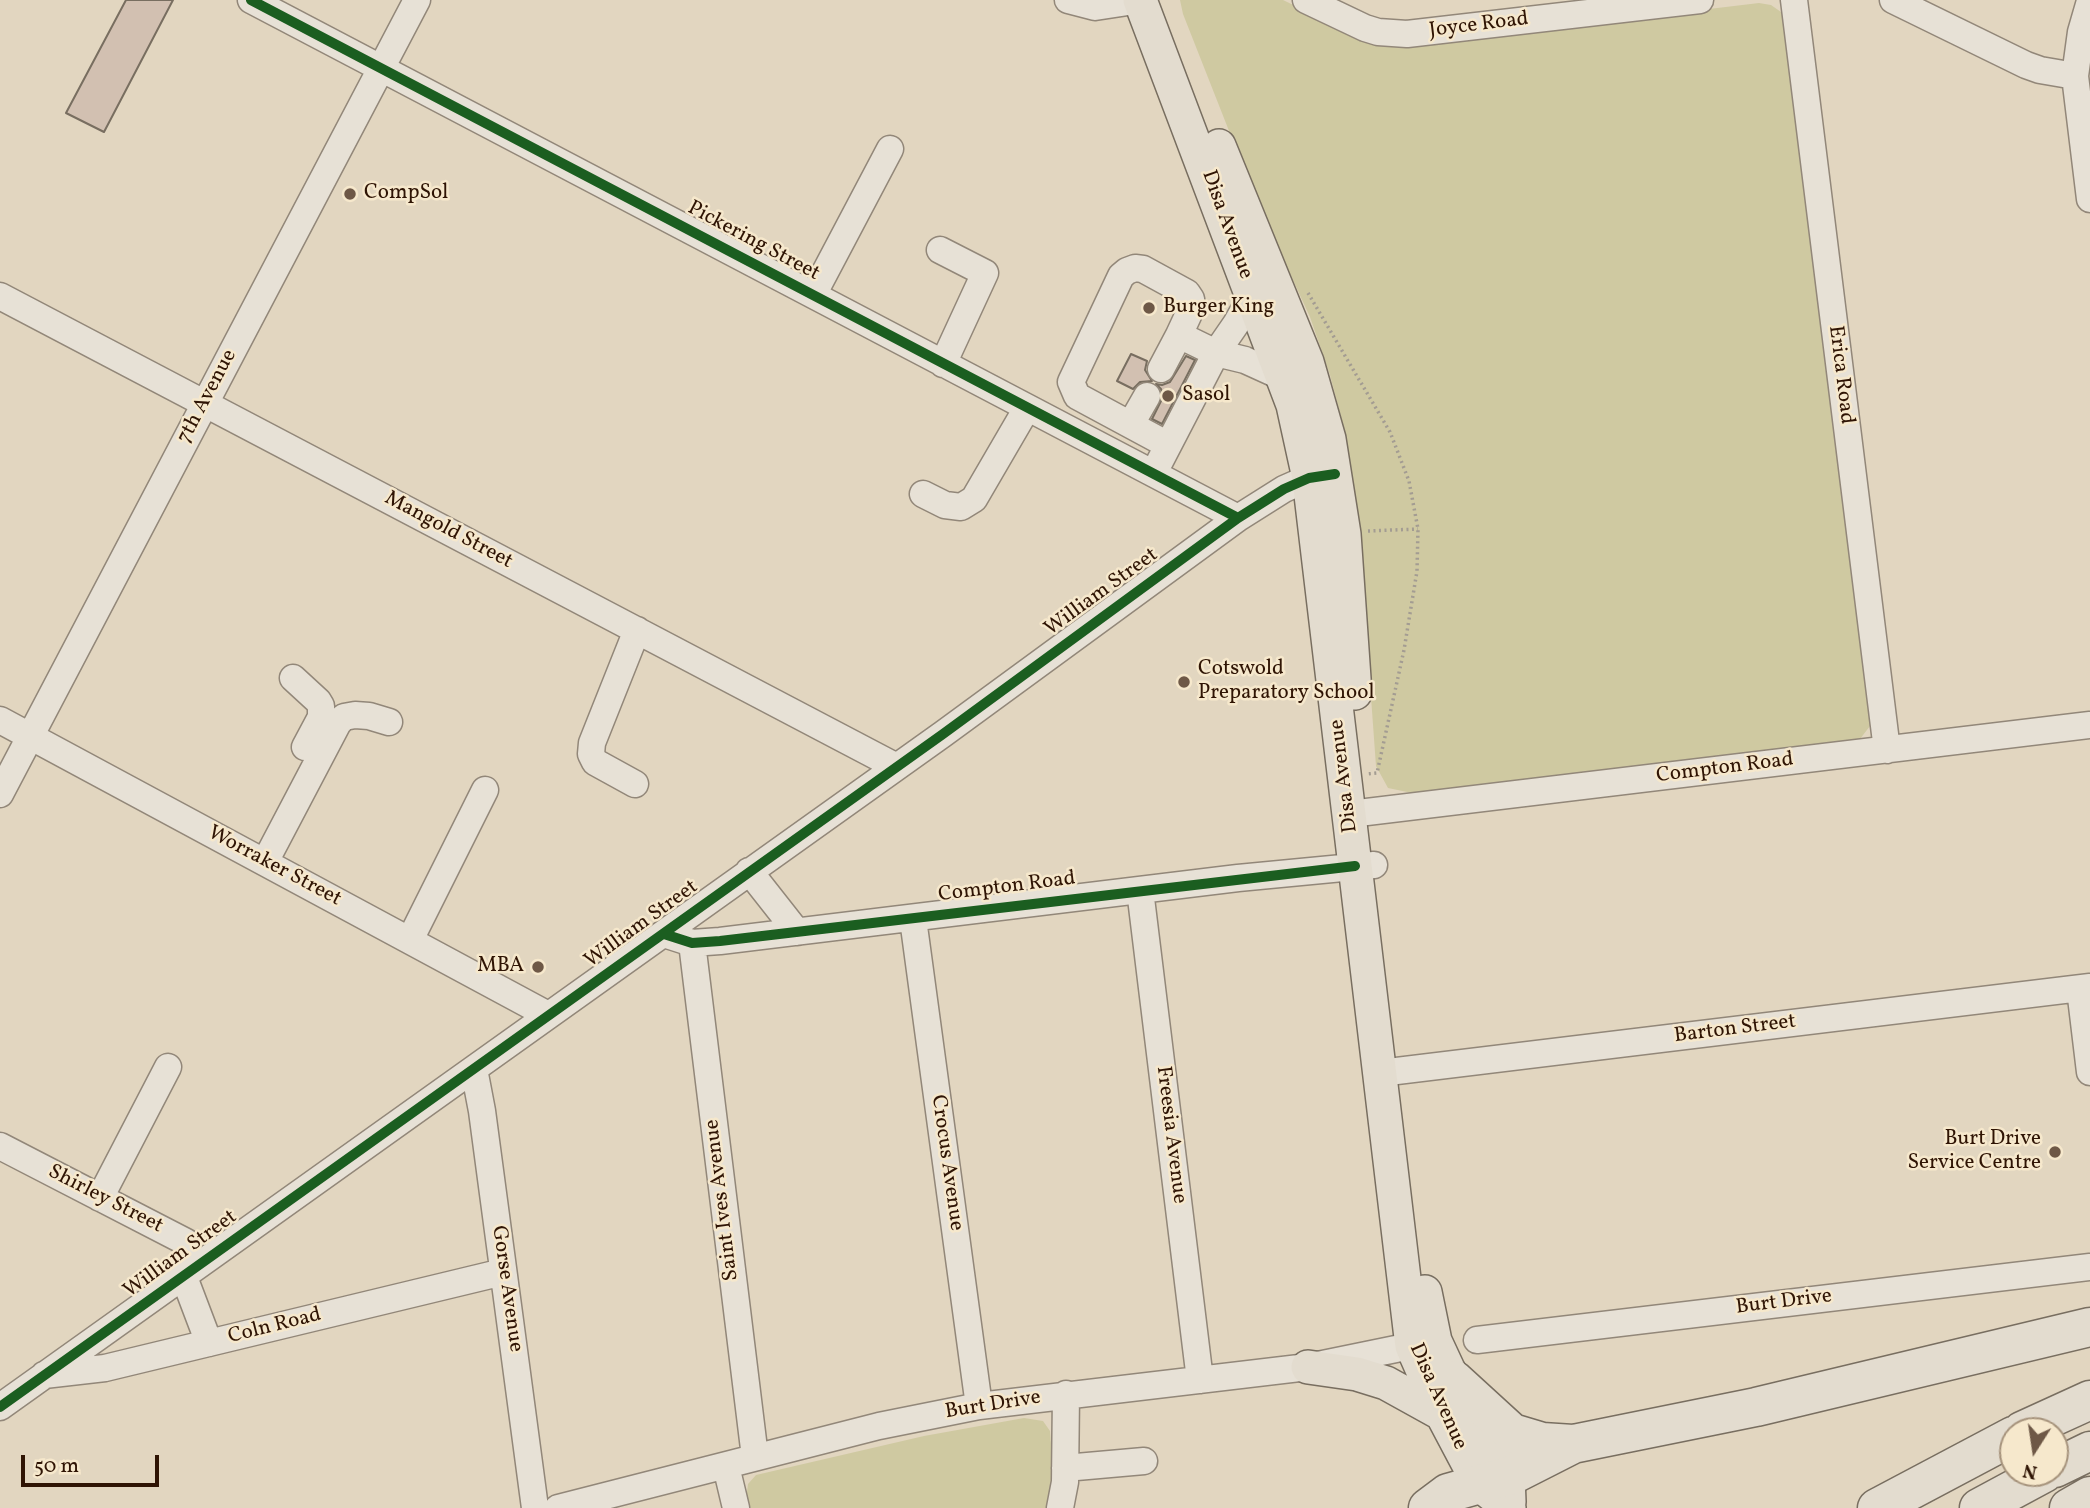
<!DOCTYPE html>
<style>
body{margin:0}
#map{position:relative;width:2090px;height:1508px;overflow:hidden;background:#e2d6c0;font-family:Vollkorn,serif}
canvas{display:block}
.north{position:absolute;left:1999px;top:1417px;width:70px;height:70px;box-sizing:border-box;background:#f6e8cc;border:2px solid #a6937c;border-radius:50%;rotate:192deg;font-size:19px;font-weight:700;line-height:28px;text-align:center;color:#2f1404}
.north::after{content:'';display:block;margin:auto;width:24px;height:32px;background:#6e5846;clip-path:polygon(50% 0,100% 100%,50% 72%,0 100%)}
.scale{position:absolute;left:21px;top:1455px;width:138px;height:32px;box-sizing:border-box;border:4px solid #2f1404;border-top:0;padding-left:9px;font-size:21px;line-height:24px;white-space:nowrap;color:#2f1404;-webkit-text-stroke:5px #f6e8cc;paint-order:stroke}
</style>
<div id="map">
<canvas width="2090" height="1508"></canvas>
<div class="north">N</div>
<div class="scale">50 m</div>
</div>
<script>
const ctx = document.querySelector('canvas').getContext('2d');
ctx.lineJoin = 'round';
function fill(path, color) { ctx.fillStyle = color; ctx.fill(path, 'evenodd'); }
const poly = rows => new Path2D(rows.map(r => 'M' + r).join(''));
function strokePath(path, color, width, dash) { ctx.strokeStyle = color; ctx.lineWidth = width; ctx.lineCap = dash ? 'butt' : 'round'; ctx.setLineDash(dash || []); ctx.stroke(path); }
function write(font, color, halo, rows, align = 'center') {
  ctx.font = font + ' Vollkorn,serif'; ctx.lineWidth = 5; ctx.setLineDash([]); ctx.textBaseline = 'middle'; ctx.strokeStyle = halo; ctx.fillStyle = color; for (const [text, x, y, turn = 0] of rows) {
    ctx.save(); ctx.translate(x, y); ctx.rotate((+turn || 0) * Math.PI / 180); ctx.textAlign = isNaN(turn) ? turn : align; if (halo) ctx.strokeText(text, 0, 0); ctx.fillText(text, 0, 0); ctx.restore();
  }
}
const green = poly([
 [1180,0,1283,0,1355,35,1434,42,1759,3,1771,5,1781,12,1785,16,1871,715,1870,726,1860,739,1852,742,1417,794,1388,788,1376,766,1359,532,1345,432,1330,375,1310,317,1257,202,1183,14],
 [1024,1418,1043,1421,1050,1431,1054,1482,1046,1508,745,1508,748,1484,756,1475,924,1436]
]);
const building = poly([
 [126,0,173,0,104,132,66,113,126,0],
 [1131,354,1147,361,1145,370,1152,381,1140,382,1133,389,1117,381,1131,354],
 [1186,356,1195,360,1162,424,1152,419,1163,397,1161,389,1156,384,1162,385,1170,382,1186,356]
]);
const path = poly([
 [1308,293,1390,432,1409,481,1418,529,1417,571,1404,650,1377,773,1367,774],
 [1368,531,1418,529]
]);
const minor = poly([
 [251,0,1238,518],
 [1068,0,1095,7,1141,0],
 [1306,0,1365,28,1378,32,1407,34,1700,0],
 [1794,0,1887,750],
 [1893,0,2026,65,2040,70,2075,76],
 [2090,1,2081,32,2075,76,2090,199],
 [940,250,985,273,943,364],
 [813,295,890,149],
 [0,296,895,766],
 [1161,369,1179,335],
 [1131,424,1147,396],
 [1168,445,1077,396,1071,382,1121,276,1127,271,1135,268,1143,269,1187,293,1191,299,1192,307,1179,335,1216,353,1245,360,1278,375,1283,380],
 [1160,461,1216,353,1236,324,1252,296],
 [923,494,945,505,961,507,974,499,1027,408],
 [293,678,318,701,321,706,321,717,305,747],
 [0,720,548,1015],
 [635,784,595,762,591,754,592,743,637,630],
 [0,794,417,0],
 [1350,814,2090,725],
 [265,862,338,723,344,717,355,715,369,716,389,722],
 [749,871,797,932],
 [1140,890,1200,1380],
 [913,919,979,1406],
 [664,934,692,943,720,941,1238,878,1374,865],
 [410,940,485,790],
 [692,943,755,1457],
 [2080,989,2090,1072],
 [474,1069,482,1111,535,1508],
 [1380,1073,2090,987],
 [0,1146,186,1242,194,1268],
 [100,1198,168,1067],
 [184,1277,209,1343],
 [1477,1340,2090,1267],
 [44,1375,105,1368,503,1272],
 [0,1407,943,734,1238,518,1284,489,1309,478,1325,475],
 [726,1466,736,1508],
 [1065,1468,1144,1461],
 [558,1508,879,1426,979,1406,1308,1367,1430,1342],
 [1060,1508,1065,1482,1066,1394]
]);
const major = poly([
 [1140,0,1293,405,1309,478,1412,1346,1442,1414,1479,1484,1509,1508],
 [1219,146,1307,362,1329,439,1344,534,1355,693],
 [1425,1292,1435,1341,1448,1369,1508,1476,1509,1502],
 [1308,1367,1357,1374,1386,1383,1442,1414]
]);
const highway = poly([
 [1454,1380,1512,1433,1542,1442,1573,1444],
 [2022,1431,2090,1400],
 [2055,1468,2090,1451],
 [1428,1508,1448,1493,1512,1475,1573,1444,1756,1407,2090,1327],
 [1877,1508,2013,1436],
 [1979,1508,2044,1473],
 [2069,1508,2090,1496]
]);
const cycleway = poly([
 [251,0,1238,518],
 [664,934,692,943,720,941,1355,866],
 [0,1407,943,734,1238,518,1284,489,1309,478,1335,474]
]);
const markers = [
 [350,194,7,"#6e5846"],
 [1149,308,7,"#6e5846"],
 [1168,396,7,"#6e5846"],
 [1184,682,7,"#6e5846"],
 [538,967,7,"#6e5846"],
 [2055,1152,7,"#6e5846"]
];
const streetNames = [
 ["Joyce Road",1479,26,-7],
 ["Disa Avenue",1226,225,70],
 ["Pickering Street",753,242,28],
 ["Erica Road",1840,375,83],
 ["7th Avenue",208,397,-62],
 ["Mangold Street",448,531,28],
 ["William Street",1102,593,-36],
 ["Compton Road",1725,769,-7],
 ["Disa Avenue",1345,776,-97],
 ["Worraker Street",274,867,28],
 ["Compton Road",1007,888,-7],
 ["William Street",642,925,-36],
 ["Barton Street",1735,1030,-7],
 ["Freesia Avenue",1170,1135,83],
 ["Crocus Avenue",946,1163,82],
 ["Shirley Street",105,1200,27],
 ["Saint Ives Avenue",723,1200,-97],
 ["William Street",181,1255,-36],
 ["Gorse Avenue",506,1289,82],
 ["Burt Drive",1784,1303,-7],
 ["Coln Road",275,1327,-14],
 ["Disa Avenue",1437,1397,66],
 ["Burt Drive",993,1406,-9]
];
const poiNames = [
 ["CompSol",364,194],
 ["Burger King",1163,308],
 ["Sasol",1182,396],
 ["Cotswold",1198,670],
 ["Preparatory School",1198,694],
 ["MBA",524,967,"right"],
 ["Burt Drive",2041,1140,"right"],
 ["Service Centre",2041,1164,"right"]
];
fill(green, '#cfc9a1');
fill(building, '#d2c0b1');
strokePath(building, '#786e60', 2);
strokePath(minor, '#928779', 29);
strokePath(major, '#786e60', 36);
strokePath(highway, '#786e60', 41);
strokePath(path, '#a39c92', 3.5, [2, 3.5]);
strokePath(minor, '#e7e1d6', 26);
strokePath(major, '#e3dccf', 33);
strokePath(highway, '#e3dccf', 38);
strokePath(cycleway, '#1b5e20', 10);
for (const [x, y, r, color] of markers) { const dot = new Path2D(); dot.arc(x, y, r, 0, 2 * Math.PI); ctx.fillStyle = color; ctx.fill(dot); strokePath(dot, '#f6e8cc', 2.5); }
write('21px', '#2f1404', '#f6e8cc', streetNames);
write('21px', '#2f1404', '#f6e8cc', poiNames, 'left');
</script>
